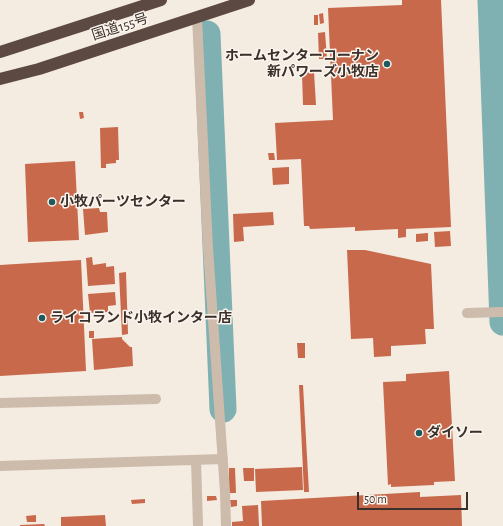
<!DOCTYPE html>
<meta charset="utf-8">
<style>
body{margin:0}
#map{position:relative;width:503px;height:526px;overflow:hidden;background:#f4ebe1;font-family:"Alegreya Sans",sans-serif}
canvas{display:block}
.scale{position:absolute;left:357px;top:492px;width:111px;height:18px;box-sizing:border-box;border:2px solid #3b302b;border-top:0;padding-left:5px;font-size:12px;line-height:14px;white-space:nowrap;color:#3b302b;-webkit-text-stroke:3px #fbf5ee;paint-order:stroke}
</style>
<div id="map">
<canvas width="503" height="526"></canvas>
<div class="scale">50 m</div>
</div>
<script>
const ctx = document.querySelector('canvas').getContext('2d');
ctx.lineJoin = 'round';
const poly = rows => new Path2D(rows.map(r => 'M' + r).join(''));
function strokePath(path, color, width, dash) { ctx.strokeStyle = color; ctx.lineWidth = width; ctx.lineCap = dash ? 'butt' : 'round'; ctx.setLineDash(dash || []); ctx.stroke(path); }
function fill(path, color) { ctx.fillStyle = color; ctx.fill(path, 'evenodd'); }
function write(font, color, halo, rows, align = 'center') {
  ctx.font = font + ' "Alegreya Sans","Noto Sans JP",sans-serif'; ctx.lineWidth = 3; ctx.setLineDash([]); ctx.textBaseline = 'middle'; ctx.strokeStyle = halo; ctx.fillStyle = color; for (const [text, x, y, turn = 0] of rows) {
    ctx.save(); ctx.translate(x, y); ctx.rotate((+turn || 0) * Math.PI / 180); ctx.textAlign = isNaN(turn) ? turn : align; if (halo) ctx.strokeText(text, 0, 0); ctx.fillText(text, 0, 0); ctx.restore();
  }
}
const river = poly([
 [491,0,503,322],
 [207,34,223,409]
]);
const building = poly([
 [402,0,441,0,451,227,406,229,406,237,398,238,398,229,355,231,355,227,310,229,309,226,304,226,301,159,277,160,275,123,333,120,328,8,402,5],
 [323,13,324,23,320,24,319,14],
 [314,15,318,15,318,25,314,25],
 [325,32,327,59,319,59,318,33],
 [314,72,316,105,303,105,302,73],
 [79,112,83,112,84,118,80,119],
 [118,127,119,160,116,160,116,163,106,164,106,168,101,168,100,128],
 [268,153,274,153,275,160,269,160],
 [75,161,79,240,28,242,25,164],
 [289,167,289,184,273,185,272,168],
 [99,208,100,212,107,212,108,232,85,235,83,209],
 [273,212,274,225,243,227,244,241,234,242,233,214],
 [450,231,451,246,435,247,434,232],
 [428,233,428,241,416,242,416,234],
 [347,250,365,250,431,264,434,329,425,329,426,344,391,346,391,356,374,357,373,338,351,339],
 [92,257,93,265,106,263,106,267,114,266,115,284,88,286,86,258],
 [81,260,86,371,0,376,0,265],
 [126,272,128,334,122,335,119,273],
 [115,292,116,305,108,306,108,312,90,313,88,294],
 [89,331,94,331,94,338,89,338],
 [122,337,122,339,130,347,132,347,133,366,94,370,92,339],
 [297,343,305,343,305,358,298,358],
 [449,371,455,481,434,482,434,485,391,487,391,484,388,485,383,382,406,381,406,374],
 [299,385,303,385,309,492,304,492],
 [302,467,303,490,256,492,255,469],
 [229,468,235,468,236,493,229,493],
 [243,468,254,468,254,481,244,481],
 [420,492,420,497,461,495,462,526,262,526,261,501],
 [207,496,216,496,217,500,207,501],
 [145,499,145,503,132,504,131,500],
 [230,500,237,500,237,506,231,507],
 [258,505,259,526,232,526,232,522,243,521,242,506],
 [36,515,36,522,27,522,26,516],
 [105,515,106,526,61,526,61,517],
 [44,524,45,526,20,526,20,525]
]);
const minor = poly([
 [197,17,208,248,225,492,226,526],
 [467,313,503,312],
 [0,403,156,399],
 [196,460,198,526],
 [0,466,223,459]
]);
const highway = poly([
 [0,52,161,0],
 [0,79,39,69,249,0]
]);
const markers = [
 [387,64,4,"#1f5a5e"],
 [52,202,4,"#1f5a5e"],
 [42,318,4,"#1f5a5e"],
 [419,433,4,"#1f5a5e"]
];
const streetNames = [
 ["国道155号",120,27,-18]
];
const poiNames = [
 ["ホームセンターコーナン",379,56,"right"],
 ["新パワーズ小牧店",379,72,"right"],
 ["小牧パーツセンター",60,202],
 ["ライコランド小牧インター店",50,318],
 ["ダイソー",427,433]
];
strokePath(river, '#7fb0b2', 27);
fill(building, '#c8694b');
strokePath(minor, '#cdbbac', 10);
strokePath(highway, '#5c4a42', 12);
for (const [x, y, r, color] of markers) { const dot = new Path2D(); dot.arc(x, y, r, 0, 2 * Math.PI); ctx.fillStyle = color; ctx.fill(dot); strokePath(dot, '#fbf5ee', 1.5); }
write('14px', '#3b302b', '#fbf5ee', streetNames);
write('bold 14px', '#3b302b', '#fbf5ee', poiNames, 'left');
</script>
